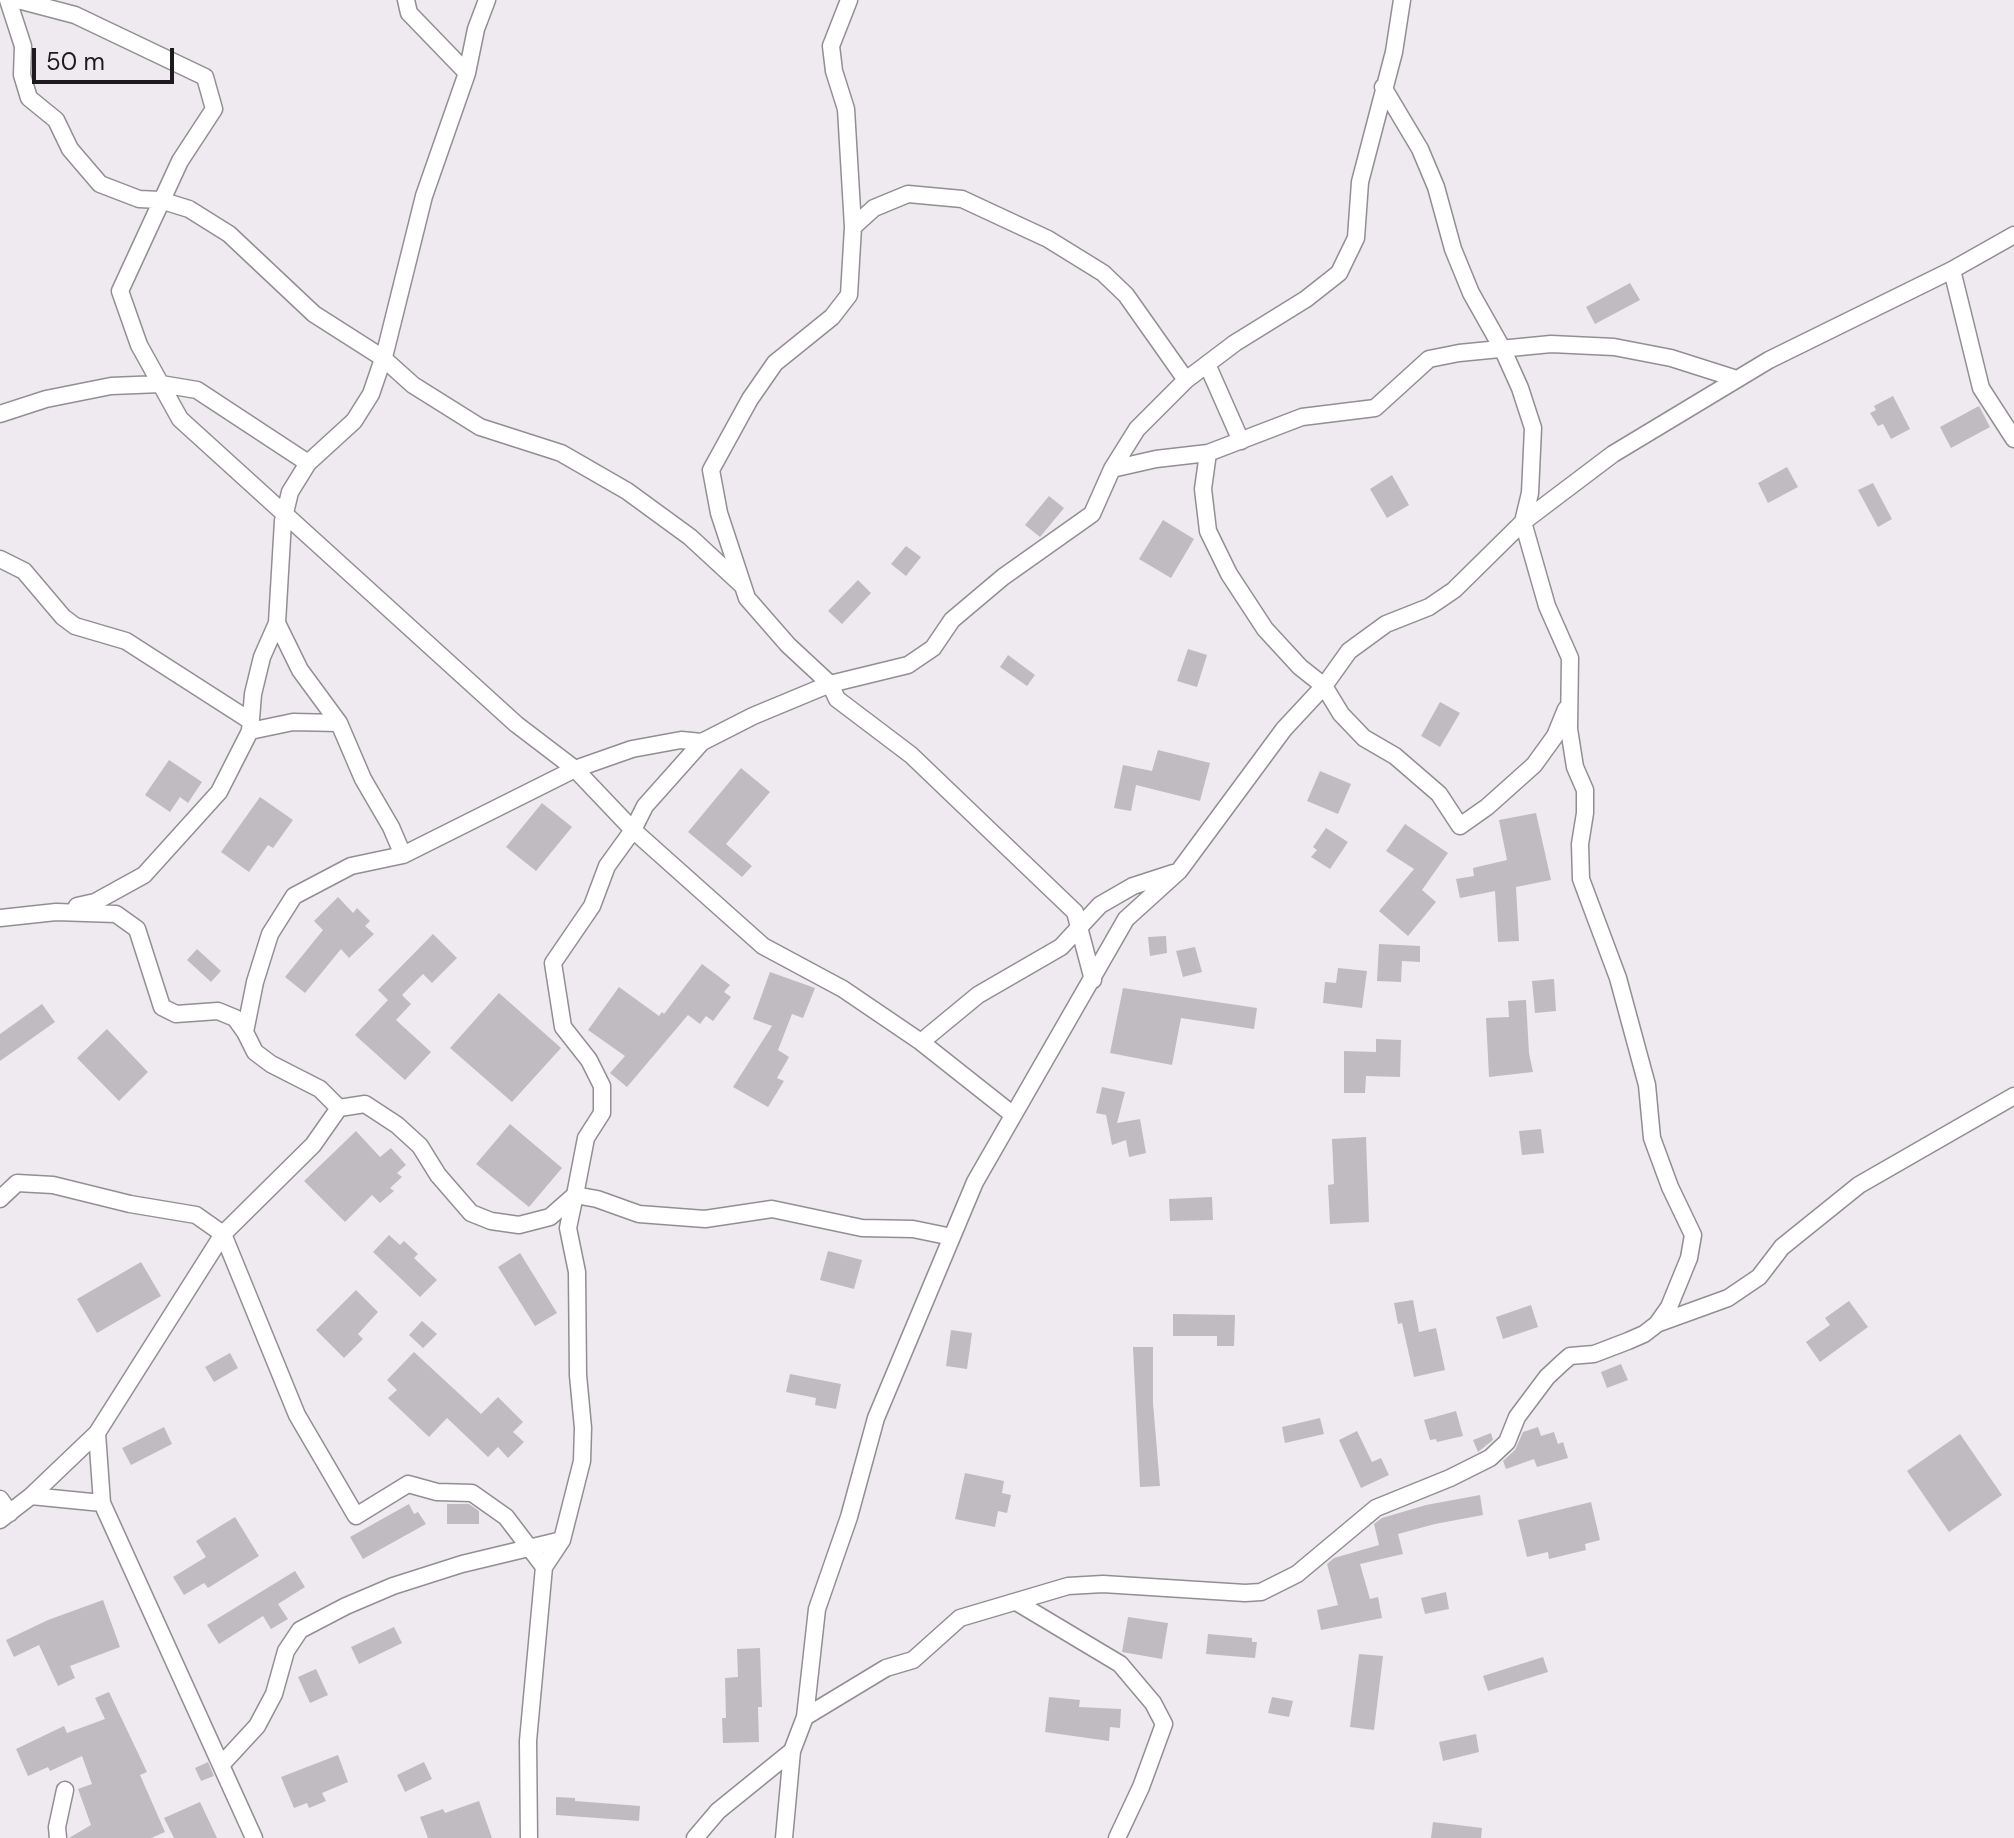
<!DOCTYPE html>
<style>
body{margin:0}
#map{position:relative;width:2014px;height:1838px;overflow:hidden;background:#efeaf0;font-family:"DM Sans",sans-serif}
canvas{display:block}
.scale{position:absolute;left:32px;top:48px;width:142px;height:36px;box-sizing:border-box;border:4px solid #1d1b1d;border-top:0;padding-left:10px;font-size:24px;line-height:28px;white-space:nowrap;color:#1d1b1d;-webkit-text-stroke:6px #efeaf0;paint-order:stroke}
</style>
<div id="map">
<canvas width="2014" height="1838"></canvas>
<div class="scale">50 m</div>
</div>
<script>
const ctx = document.querySelector('canvas').getContext('2d');
ctx.lineJoin = 'round';
function fill(path, color) { ctx.fillStyle = color; ctx.fill(path, 'evenodd'); }
const poly = rows => new Path2D(rows.map(r => 'M' + r).join(''));
function strokePath(path, color, width, dash) { ctx.strokeStyle = color; ctx.lineWidth = width; ctx.lineCap = dash ? 'butt' : 'round'; ctx.setLineDash(dash || []); ctx.stroke(path); }
const building = poly([
 [1630,283,1640,300,1595,324,1586,307],
 [1893,396,1910,429,1891,439,1883,424,1878,426,1870,413,1876,410,1874,406],
 [1979,406,1990,427,1951,448,1940,427],
 [1787,467,1798,487,1768,503,1758,483],
 [1392,475,1409,505,1387,518,1370,489],
 [1873,483,1892,519,1878,527,1858,490],
 [1049,496,1064,508,1040,537,1025,525],
 [1163,520,1194,539,1171,578,1139,559],
 [906,546,921,557,906,576,891,564],
 [858,580,871,593,842,624,828,611],
 [1188,649,1207,655,1197,687,1177,681],
 [1008,655,1035,675,1027,686,1000,667],
 [1440,702,1460,713,1440,747,1421,736],
 [1158,750,1210,763,1200,801,1136,785,1131,811,1114,808,1123,765,1152,771],
 [169,760,202,782,188,803,180,797,170,812,145,795],
 [741,768,770,792,726,844,752,866,742,877,688,832],
 [1320,771,1351,784,1338,814,1307,801],
 [260,797,293,820,273,848,268,845,249,872,221,852],
 [542,803,572,827,536,871,506,847],
 [1536,813,1551,880,1516,887,1519,941,1498,942,1495,891,1460,898,1456,879,1474,876,1473,868,1507,860,1499,820],
 [1405,824,1448,853,1422,890,1436,902,1408,936,1379,911,1414,869,1386,851],
 [1326,828,1348,842,1330,869,1311,857,1317,850,1313,847],
 [338,897,353,913,357,908,370,921,365,926,374,934,349,958,341,949,305,993,285,977,323,930,314,921],
 [433,934,457,958,432,983,423,974,402,995,411,1004,396,1020,431,1052,405,1080,355,1035,388,1000,378,990],
 [1166,936,1167,953,1150,956,1148,937],
 [1379,944,1420,946,1420,962,1402,961,1401,982,1377,981],
 [1195,947,1202,972,1183,977,1176,951],
 [197,949,221,971,211,982,187,960],
 [702,964,730,985,724,992,731,997,713,1021,706,1016,700,1024,688,1015,627,1087,610,1073,625,1056,588,1030,619,987,659,1016,662,1012,664,1014],
 [1338,968,1367,971,1362,1008,1323,1003,1325,982,1336,983],
 [770,972,815,988,803,1018,792,1014,778,1050,789,1057,777,1078,784,1081,768,1107,733,1087,772,1026,753,1019],
 [1554,979,1556,1011,1535,1013,1532,981],
 [1123,988,1257,1008,1254,1029,1181,1018,1172,1065,1110,1053],
 [499,993,561,1048,512,1102,450,1048],
 [1526,1000,1529,1053,1533,1072,1489,1077,1486,1018,1509,1017,1508,1001],
 [42,1004,55,1022,0,1061,0,1034],
 [107,1029,148,1072,119,1101,77,1058],
 [1376,1039,1401,1040,1400,1077,1366,1076,1365,1093,1344,1093,1344,1051,1376,1052],
 [1102,1087,1125,1092,1117,1123,1140,1119,1146,1153,1129,1157,1126,1140,1112,1145,1106,1115,1096,1113],
 [510,1124,562,1168,529,1207,476,1164],
 [1541,1129,1544,1153,1522,1155,1519,1131],
 [356,1131,380,1157,391,1148,406,1165,397,1173,402,1177,390,1188,394,1191,380,1203,372,1195,345,1222,304,1181],
 [1366,1137,1369,1222,1330,1224,1328,1185,1334,1184,1332,1139],
 [1212,1197,1213,1220,1170,1221,1169,1199],
 [389,1235,400,1245,404,1241,418,1254,414,1258,437,1280,420,1297,373,1252],
 [828,1251,862,1260,854,1289,820,1280],
 [520,1253,557,1313,535,1326,498,1267],
 [141,1262,161,1296,97,1333,77,1299],
 [356,1290,378,1312,358,1334,363,1339,344,1358,316,1330],
 [1413,1300,1419,1332,1436,1328,1445,1370,1414,1377,1402,1323,1398,1324,1394,1303],
 [1849,1301,1868,1327,1820,1362,1806,1342,1830,1325,1825,1318],
 [1531,1305,1538,1327,1503,1339,1496,1317],
 [1173,1314,1235,1315,1234,1346,1217,1346,1217,1336,1173,1336],
 [422,1321,437,1334,423,1348,409,1335],
 [951,1330,972,1333,967,1369,946,1366],
 [1133,1347,1153,1347,1153,1403,1160,1486,1140,1487],
 [414,1352,481,1414,498,1397,523,1422,513,1432,524,1442,508,1458,498,1447,488,1457,447,1418,429,1437,388,1398,397,1390,387,1380],
 [230,1353,238,1368,214,1382,205,1367],
 [1621,1364,1628,1380,1607,1388,1601,1372],
 [790,1374,841,1384,836,1409,815,1405,816,1398,786,1392],
 [1456,1411,1463,1436,1437,1442,1436,1439,1430,1440,1424,1420],
 [1320,1418,1324,1434,1285,1443,1282,1427],
 [164,1427,172,1444,131,1465,122,1448],
 [1538,1427,1541,1436,1554,1432,1558,1444,1563,1442,1568,1458,1537,1467,1534,1459,1506,1469,1503,1461,1515,1450,1523,1432],
 [1357,1431,1372,1462,1381,1458,1389,1475,1361,1488,1339,1440],
 [1491,1433,1493,1440,1478,1452,1473,1440],
 [1960,1434,2002,1495,1949,1532,1907,1471],
 [965,1473,1004,1481,1002,1493,1011,1495,1007,1513,998,1511,995,1527,955,1519],
 [1480,1495,1483,1515,1435,1524,1398,1534,1403,1554,1360,1564,1370,1599,1378,1597,1382,1618,1321,1630,1317,1610,1338,1605,1327,1564,1334,1558,1379,1545,1374,1524,1382,1518,1426,1505],
 [1591,1502,1600,1540,1585,1544,1586,1550,1549,1559,1548,1552,1527,1557,1518,1520],
 [409,1504,414,1514,418,1512,426,1524,363,1559,350,1537],
 [447,1504,469,1504,479,1511,479,1524,447,1524],
 [235,1517,259,1556,208,1588,204,1583,184,1595,173,1577,206,1557,196,1541],
 [295,1571,305,1587,278,1604,288,1619,271,1629,263,1616,219,1644,207,1625],
 [1446,1592,1449,1609,1425,1614,1421,1598],
 [103,1600,120,1647,70,1666,75,1678,58,1686,39,1645,14,1657,6,1640,48,1620],
 [1128,1617,1168,1623,1162,1659,1122,1652],
 [394,1627,402,1643,359,1664,351,1647],
 [1208,1634,1252,1638,1252,1642,1257,1642,1255,1658,1206,1654],
 [760,1648,762,1707,758,1707,759,1742,723,1743,722,1718,726,1718,725,1678,738,1677,737,1649],
 [1359,1654,1383,1656,1374,1730,1350,1727],
 [1543,1657,1548,1672,1488,1691,1483,1676],
 [316,1669,328,1695,310,1703,298,1677],
 [109,1692,147,1772,140,1775,165,1832,151,1838,69,1838,91,1825,78,1789,92,1784,82,1756,50,1771,48,1767,28,1776,16,1749,64,1726,67,1733,105,1719,95,1698],
 [1049,1697,1080,1700,1079,1707,1121,1709,1120,1728,1110,1727,1109,1741,1045,1732],
 [1272,1697,1293,1701,1289,1717,1268,1713],
 [1476,1734,1479,1752,1443,1761,1439,1742],
 [338,1755,348,1782,322,1793,326,1801,309,1808,307,1803,294,1808,281,1777],
 [208,1762,214,1776,201,1781,195,1768],
 [424,1762,432,1779,405,1792,397,1775],
 [556,1797,575,1798,575,1801,640,1806,639,1821,556,1815],
 [479,1801,492,1838,428,1838,420,1817,443,1809,445,1813],
 [200,1802,217,1838,174,1838,164,1818],
 [1433,1822,1482,1828,1481,1838,1431,1838]
]);
const minor = poly([
 [8,0,23,46,22,75,29,98,56,120,70,149,100,184,139,199,160,200,189,209,229,234,314,314,383,358,413,385,480,427,561,453,627,491,690,537,742,585],
 [18,0,75,15,205,77,214,109,180,161,120,291,139,345,180,419,516,724,575,769,633,830,763,946,843,989,921,1042,1012,1114],
 [406,0,409,13,467,73],
 [849,0,831,46,834,71,846,109,853,227],
 [1952,270,1981,388,2014,439],
 [1207,364,1241,441],
 [0,414,46,399,111,386,161,384,197,390,308,463],
 [1208,453,1203,489,1208,531,1229,574,1265,629,1300,667,1324,686,1341,714,1364,738,1395,756,1439,794,1460,826,1487,807,1534,765,1555,736,1566,709],
 [1112,469,1156,459,1208,453,1302,417,1375,408,1429,359,1459,353,1551,344,1614,347,1671,358,1737,379],
 [0,559,24,571,63,617,75,626,126,641,249,720],
 [250,731,293,722,339,723],
 [403,855,391,827,363,779,339,723,300,670,277,623,283,521,290,492,308,463,354,421,371,394,385,353,424,196,467,73,476,29,487,0],
 [77,906,95,902,144,875,219,792,250,731,253,694,262,657,277,623],
 [0,918,56,912,116,914,137,929,162,1007,176,1014,218,1011,235,1018,245,1032,255,1052,271,1064,320,1089,339,1108],
 [1093,980,1075,912,911,755,837,699,830,684,788,645,747,598,719,513,711,470,750,399,775,363,832,317,849,295,853,227,874,208,908,194,962,199,1048,239,1103,273,1126,295,1186,380],
 [245,1032,255,982,270,934,294,896,351,866,403,855,575,769,632,749,681,740,702,742],
 [921,1042,978,995,1061,947,1100,905,1133,886,1173,873],
 [0,1199,17,1183,53,1185,130,1204,196,1215,223,1234,297,1415,356,1516,408,1484,437,1492,472,1493,506,1517,544,1567],
 [952,1237,913,1229,862,1228,772,1209,705,1219,639,1214,597,1199,575,1195,586,1138,602,1113,602,1086,589,1060,563,1027,553,963,592,906,607,866,633,830,645,806,702,742,753,716,830,684,908,665,933,648,952,620,1003,577,1092,514,1112,469,1137,429,1186,380,1235,343,1306,299,1339,273,1356,238,1360,182,1394,52,1402,0],
 [1659,1323,1728,1298,1759,1277,1782,1247,1859,1185,2014,1096],
 [97,1433,102,1503,254,1838],
 [31,1496,102,1503],
 [0,1499,10,1513],
 [0,1520,31,1496,97,1433,223,1234,313,1145,339,1108,365,1104,397,1125,420,1146,438,1175,471,1213,491,1221,519,1225,550,1217,575,1195,568,1228,577,1272,578,1375,583,1428,582,1461,562,1540,544,1567,528,1741,529,1838],
 [1018,1603,1120,1664,1153,1703,1164,1724,1141,1787,1117,1838],
 [805,1717,886,1668,913,1660,960,1618,1068,1586,1103,1584,1245,1593,1261,1592,1297,1574,1376,1508,1450,1478,1490,1458,1507,1442,1517,1417,1547,1377,1562,1363,1570,1356,1594,1354,1628,1341,1644,1334,1657,1324,1669,1307,1689,1258,1693,1235,1670,1187,1652,1138,1647,1085,1618,978,1581,879,1580,844,1585,813,1585,790,1575,767,1569,729,1570,658,1547,606,1523,522,1530,493,1533,428,1520,388,1502,348,1471,293,1453,249,1436,187,1420,149,1383,87],
 [221,1765,257,1726,274,1694,286,1651,300,1630,346,1606,393,1586,462,1564,562,1540],
 [58,1838,57,1827,65,1790],
 [695,1838,718,1811,792,1751],
 [784,1838,792,1751,805,1717,817,1609,849,1517,876,1418,975,1182,1126,919,1179,871,1284,729,1324,686,1349,651,1386,624,1429,607,1454,590,1523,522,1613,454,1769,360,1952,270,2014,235]
]);
fill(building, '#c0bbc0');
strokePath(minor, '#928e93', 19);
strokePath(minor, '#fff', 16);
</script>
